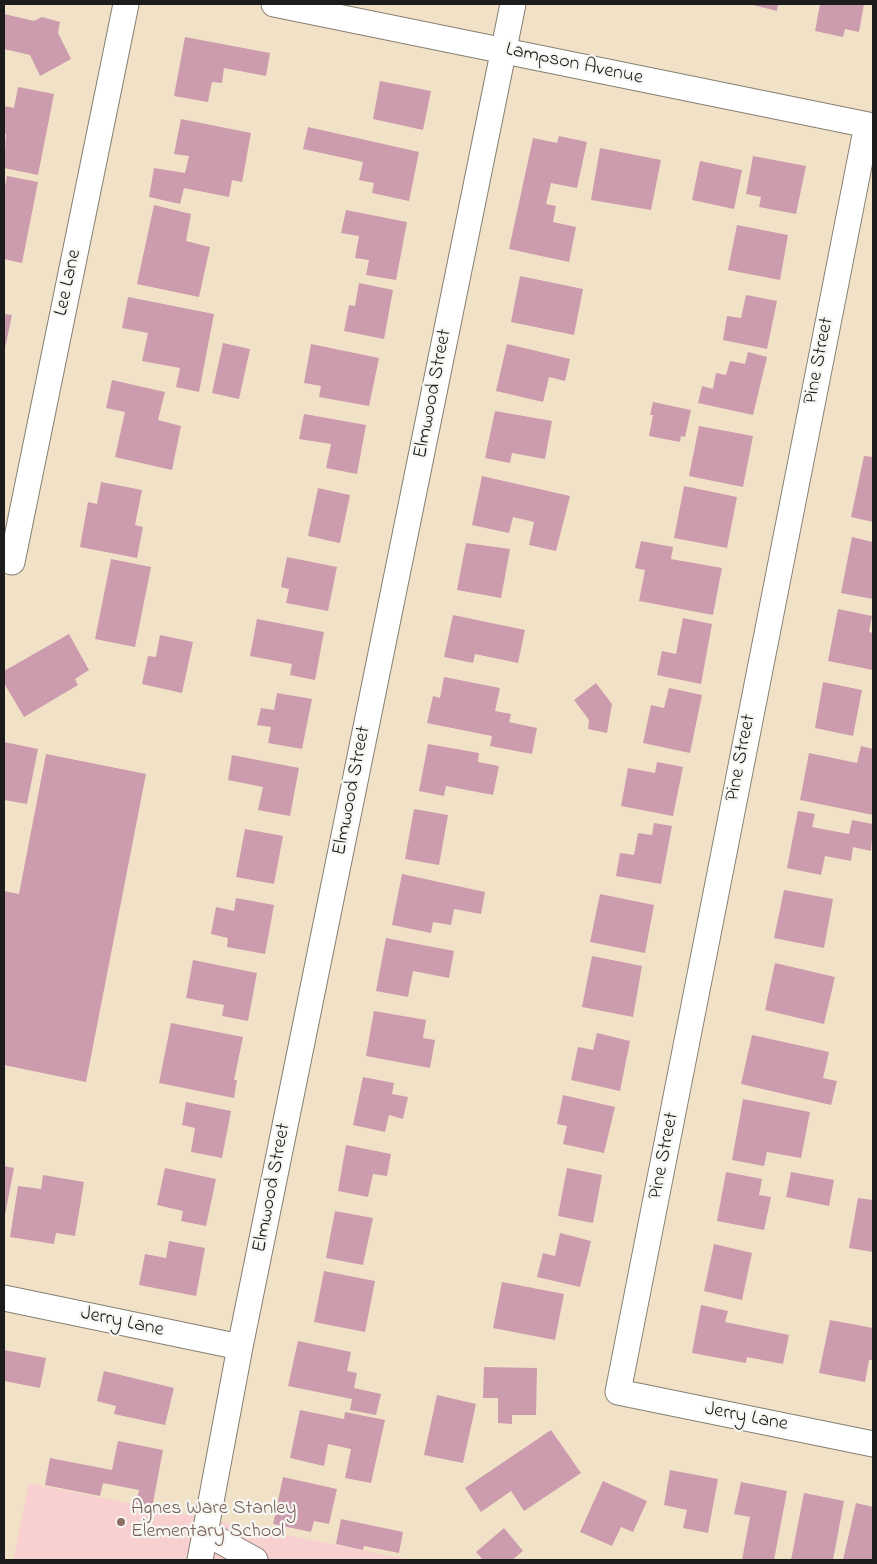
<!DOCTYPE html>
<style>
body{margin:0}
#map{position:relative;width:877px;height:1564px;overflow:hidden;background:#f1e2c7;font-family:"Indie Flower",sans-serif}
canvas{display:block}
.frame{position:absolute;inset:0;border:5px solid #1c1c1c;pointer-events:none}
</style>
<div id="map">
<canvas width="877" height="1564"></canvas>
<div class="frame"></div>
</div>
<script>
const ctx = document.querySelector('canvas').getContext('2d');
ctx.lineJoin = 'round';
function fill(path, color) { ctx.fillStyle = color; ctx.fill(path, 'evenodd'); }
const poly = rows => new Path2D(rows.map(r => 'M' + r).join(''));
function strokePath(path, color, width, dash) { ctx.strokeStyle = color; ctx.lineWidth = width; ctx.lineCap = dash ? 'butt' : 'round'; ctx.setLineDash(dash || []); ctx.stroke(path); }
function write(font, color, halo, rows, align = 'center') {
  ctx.font = font + ' "Indie Flower",sans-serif'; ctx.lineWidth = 4.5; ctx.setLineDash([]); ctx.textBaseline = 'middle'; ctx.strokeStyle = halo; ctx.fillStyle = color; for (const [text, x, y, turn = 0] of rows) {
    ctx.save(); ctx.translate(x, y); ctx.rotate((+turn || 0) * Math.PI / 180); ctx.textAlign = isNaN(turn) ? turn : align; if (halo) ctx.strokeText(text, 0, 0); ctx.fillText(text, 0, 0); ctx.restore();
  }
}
const built = poly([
 [29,1483,411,1560,13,1560]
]);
const building = poly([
 [749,4,778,4,777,11],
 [820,4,864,4,859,32,845,29,843,37,815,31],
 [4,14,34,21,42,17,60,22,58,33,71,59,40,76,30,55,4,49],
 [185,37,270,53,266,76,224,68,222,83,212,82,208,102,174,96],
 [380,81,431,91,423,130,373,119],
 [18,87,54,94,38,175,4,168,6,134,4,133,4,106,14,108],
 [181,119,251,133,242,182,232,180,229,197,184,188,180,204,149,197,154,168,185,173,189,156,174,154],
 [308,127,419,152,409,201,372,193,374,183,359,180,363,162,303,149],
 [559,136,587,142,577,188,551,183,546,204,556,206,553,222,576,227,569,262,509,249,533,138,557,143],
 [600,148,661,160,651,210,591,200],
 [753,156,806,166,796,214,759,207,761,197,746,194],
 [700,161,742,170,734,209,692,200],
 [7,176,38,182,22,263,4,259,4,191],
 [154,205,191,214,186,241,210,247,199,297,137,284],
 [346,210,407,222,396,280,366,275,369,260,355,258,359,236,341,233],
 [737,225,788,235,780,280,728,270],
 [520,276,583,289,574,335,511,322],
 [359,283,393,290,384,339,344,331,349,305,355,306],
 [746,295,777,301,767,349,723,340,727,316,741,318],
 [128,297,214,314,199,392,176,387,180,368,142,361,148,333,122,328],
 [4,314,12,315,5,348,4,348],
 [223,343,250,349,239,399,212,393],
 [311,344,379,358,369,406,319,397,321,386,304,383],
 [507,344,570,359,565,381,549,377,543,402,496,391],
 [748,352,767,357,753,415,698,403,702,386,713,389,716,373,726,375,730,361,745,364],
 [112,380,165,392,158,420,181,426,172,470,115,457,125,412,106,408],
 [653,402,691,410,685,437,681,436,680,442,649,436,653,415,650,415],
 [495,411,552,421,545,459,512,453,510,463,485,458],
 [304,414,366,425,357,474,326,468,331,444,299,439],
 [699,426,753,436,743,487,689,476],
 [864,456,873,457,873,522,851,517],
 [482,476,570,496,556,551,529,545,534,522,513,517,509,533,472,525],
 [101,482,142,490,135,525,143,527,137,558,80,547,88,502,97,504],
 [684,486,737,497,727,548,674,538],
 [318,488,350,495,340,543,308,536],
 [852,537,873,542,873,599,841,593],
 [641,541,673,547,671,559,722,568,713,615,639,601,645,570,635,568],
 [466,543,510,549,501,598,457,590],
 [287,557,337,567,328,611,286,603,289,589,281,587],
 [111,559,151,567,135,647,95,639],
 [838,609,872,616,869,632,873,633,873,670,828,661],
 [453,615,525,630,518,663,475,654,473,663,444,657],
 [683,618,712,624,701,684,657,675,662,651,676,654],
 [257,619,324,632,315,680,290,675,292,664,250,656],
 [69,634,89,670,75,679,78,685,24,717,4,683,4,671],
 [160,635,193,642,182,693,142,684,148,656,156,657],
 [444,677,500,688,495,711,511,714,509,722,537,728,532,754,490,746,492,736,427,723,433,696,440,698],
 [823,682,862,690,853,736,815,728],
 [596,683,612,704,607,733,588,729,589,720,574,700],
 [669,688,702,695,690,753,643,743,651,705,664,708],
 [277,693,312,699,302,749,268,743,271,727,257,725,261,708,274,710],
 [4,742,38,749,27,804,4,800],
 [428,744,479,753,478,762,499,766,493,795,446,786,444,796,419,791],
 [861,746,873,749,873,815,800,800,809,753,857,763],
 [46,754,146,774,86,1082,4,1065,4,891,19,894],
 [232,755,299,768,290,816,258,810,263,787,228,780],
 [657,762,683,767,673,816,621,806,628,768,655,773],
 [414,809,448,815,439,865,405,859],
 [798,811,815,814,812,827,849,834,852,820,873,824,871,851,853,847,851,861,825,856,821,875,787,868],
 [654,823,672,826,661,884,616,876,620,853,634,855,638,833,652,835],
 [245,829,283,836,274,884,236,877],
 [402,874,485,892,481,914,454,909,451,925,433,922,431,933,392,925],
 [784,890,833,899,824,948,774,938],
 [600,894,654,905,645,953,590,942],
 [236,898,274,905,265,954,227,947,228,938,211,934,216,907,234,911],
 [386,938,454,951,449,978,413,971,408,997,376,991],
 [592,956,642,966,633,1017,582,1007],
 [193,960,257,973,248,1021,222,1016,224,1005,186,998],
 [775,963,835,977,824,1024,765,1010],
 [374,1011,426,1020,423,1038,435,1040,430,1068,366,1056],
 [171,1023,243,1037,234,1080,237,1080,234,1098,159,1083],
 [597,1033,630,1041,620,1091,571,1080,578,1047,593,1050],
 [752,1035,829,1052,823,1078,837,1081,831,1105,741,1084],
 [363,1077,394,1083,392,1094,408,1097,403,1119,389,1115,385,1132,353,1125],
 [563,1095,615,1107,604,1153,563,1144,567,1126,557,1124],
 [743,1099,810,1112,801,1158,767,1152,764,1166,732,1160],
 [186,1102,231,1111,222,1158,191,1152,195,1128,182,1125],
 [346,1145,391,1154,387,1176,373,1174,368,1197,338,1191],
 [4,1166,14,1168,5,1215,4,1215],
 [165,1168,216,1179,206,1226,181,1221,183,1211,157,1205],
 [567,1168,602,1175,593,1223,558,1216],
 [726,1172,762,1179,759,1195,771,1197,764,1230,717,1221],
 [791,1172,834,1180,829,1206,786,1197],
 [43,1175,84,1182,75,1236,56,1233,54,1244,10,1237,18,1186,41,1189],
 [858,1198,873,1200,873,1252,849,1248],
 [335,1211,373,1218,363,1265,326,1258],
 [560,1233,591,1241,580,1287,537,1277,543,1253,555,1256],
 [169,1241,205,1248,196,1296,139,1285,145,1254,166,1258],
 [714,1244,752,1253,742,1300,704,1291],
 [324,1271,375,1281,365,1332,314,1322],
 [502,1282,564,1294,555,1340,493,1328],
 [701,1305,728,1311,725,1322,789,1335,783,1364,747,1357,746,1363,692,1353],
 [830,1320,873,1328,873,1360,869,1360,865,1382,819,1373],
 [298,1341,351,1352,347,1371,357,1373,354,1388,381,1394,376,1415,350,1410,352,1399,288,1386],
 [4,1350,46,1358,40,1388,4,1381],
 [484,1367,537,1368,536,1415,512,1415,512,1424,498,1423,498,1398,483,1398],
 [104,1371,174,1388,165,1425,114,1414,116,1406,97,1401],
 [437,1395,476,1404,463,1463,424,1455],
 [300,1410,344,1419,345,1412,385,1420,371,1483,345,1478,351,1449,328,1444,324,1466,290,1458],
 [551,1430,581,1473,524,1511,511,1491,481,1512,465,1488],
 [118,1441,163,1450,152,1508,136,1504,139,1490,103,1483,100,1496,45,1485,50,1458,112,1470],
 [670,1470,718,1479,708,1533,683,1528,687,1510,664,1505],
 [283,1477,337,1489,329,1524,314,1521,311,1532,273,1524],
 [603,1481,647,1501,633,1532,621,1527,612,1546,580,1532],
 [741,1482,787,1491,774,1560,742,1560,750,1517,734,1514],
 [804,1493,844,1501,833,1560,791,1560],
 [856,1503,873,1507,873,1560,843,1560],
 [341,1519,403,1532,399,1553,364,1546,363,1550,336,1544],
 [504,1528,523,1551,512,1560,483,1560,476,1552]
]);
const minor = poly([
 [274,4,873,126],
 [867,125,618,1392,873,1444],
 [12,562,126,4],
 [4,1298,240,1347],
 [204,1532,255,1560],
 [200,1560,240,1347,513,4]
]);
const markers = [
 [121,1522,5,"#8d6e63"]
];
const streetNames = [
 ["Lampson Avenue",574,65,12],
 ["Lee Lane",69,283,-78],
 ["Pine Street",820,361,-79],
 ["Elmwood Street",434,394,-79],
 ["Pine Street",742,758,-79],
 ["Elmwood Street",353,791,-79],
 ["Pine Street",665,1156,-79],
 ["Elmwood Street",273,1188,-79],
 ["Jerry Lane",122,1323,12],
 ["Jerry Lane",746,1418,11]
];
const educationNames = [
 ["Agnes Ware Stanley",131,1510],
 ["Elementary School",131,1533]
];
fill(built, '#f7d0cf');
fill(building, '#cd9bae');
strokePath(minor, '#867f72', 27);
strokePath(minor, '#fff', 25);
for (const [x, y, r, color] of markers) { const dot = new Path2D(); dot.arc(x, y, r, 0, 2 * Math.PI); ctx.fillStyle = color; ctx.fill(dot); strokePath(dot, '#f6f6f2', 2); }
write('20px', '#1c1c1c', '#f6f6f2', streetNames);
write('20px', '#785e54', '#f6f6f2', educationNames, 'left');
</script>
